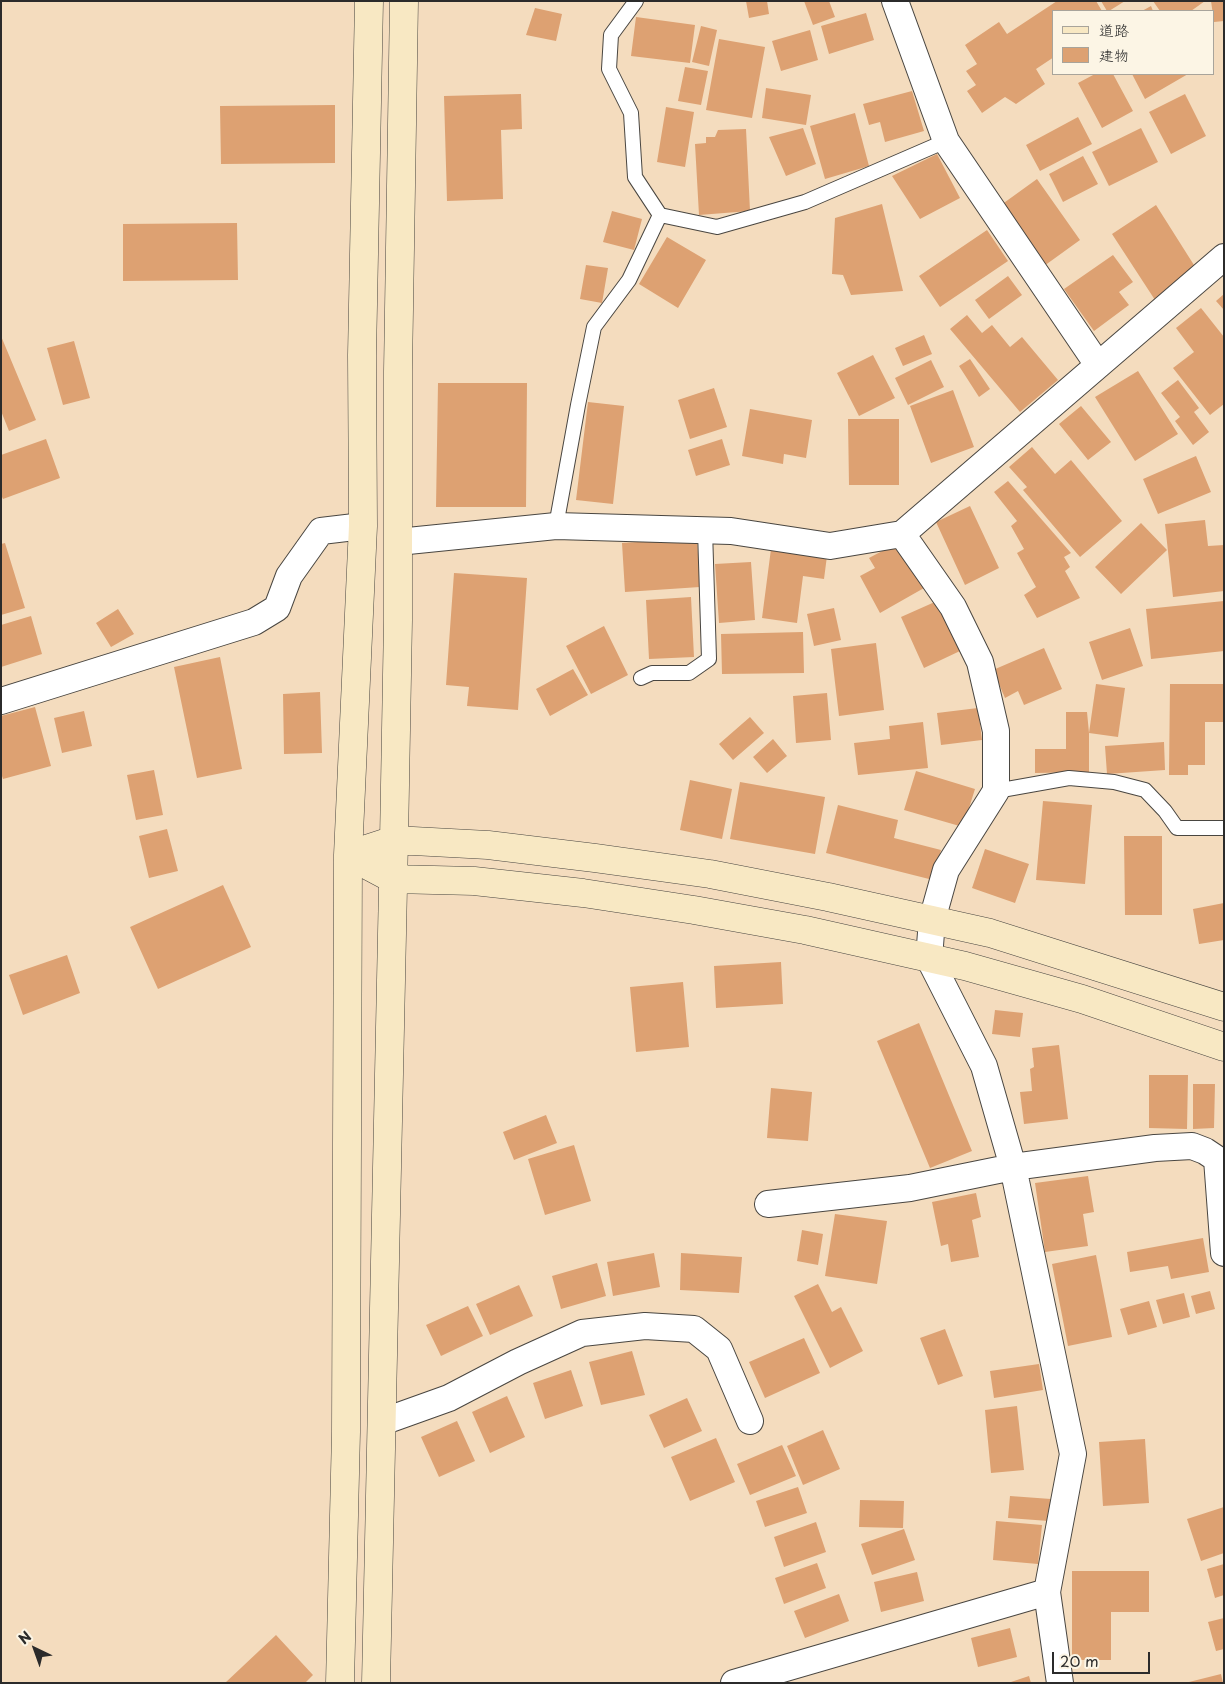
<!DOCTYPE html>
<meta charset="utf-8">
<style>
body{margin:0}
#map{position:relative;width:1225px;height:1684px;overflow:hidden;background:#f4dcbe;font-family:"Playpen Sans","Klee One",sans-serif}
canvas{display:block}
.frame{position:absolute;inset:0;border:2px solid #2b2b2b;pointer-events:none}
.legend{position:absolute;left:1052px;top:10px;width:162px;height:65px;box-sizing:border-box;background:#fcf5e5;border:1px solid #a8a49b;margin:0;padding:6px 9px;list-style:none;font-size:15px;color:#2b2b2b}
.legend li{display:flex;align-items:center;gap:10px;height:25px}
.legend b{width:25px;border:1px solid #a8a49b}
.north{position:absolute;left:10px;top:1624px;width:50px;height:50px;-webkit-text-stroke:4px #fcf5e5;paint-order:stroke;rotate:318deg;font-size:14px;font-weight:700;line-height:20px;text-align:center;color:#2b2b2b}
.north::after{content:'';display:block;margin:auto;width:18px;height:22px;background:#2b2b2b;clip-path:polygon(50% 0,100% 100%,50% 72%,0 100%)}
.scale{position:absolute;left:1052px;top:1652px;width:98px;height:22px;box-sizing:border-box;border:2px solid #2b2b2b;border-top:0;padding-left:6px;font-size:15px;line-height:18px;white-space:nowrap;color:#2b2b2b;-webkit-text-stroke:4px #fcf5e5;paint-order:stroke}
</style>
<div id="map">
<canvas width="1225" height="1684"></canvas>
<div class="frame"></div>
<ul class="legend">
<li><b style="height:6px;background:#f8e8c3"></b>道路</li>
<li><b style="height:14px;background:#dda172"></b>建物</li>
</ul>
<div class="north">N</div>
<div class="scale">20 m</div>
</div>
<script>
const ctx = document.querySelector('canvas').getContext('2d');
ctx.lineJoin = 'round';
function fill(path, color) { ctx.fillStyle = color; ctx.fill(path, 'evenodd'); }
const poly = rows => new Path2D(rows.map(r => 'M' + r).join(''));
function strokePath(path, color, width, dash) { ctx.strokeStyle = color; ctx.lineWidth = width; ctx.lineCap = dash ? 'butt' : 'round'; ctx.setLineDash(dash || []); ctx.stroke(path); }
const building = poly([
 [746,1,767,1,769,14,749,18],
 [804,1,829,1,835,17,813,25],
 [1057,1,1096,1,1102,11,1054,11,1054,57,1036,69,1045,84,1016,104,1005,97,982,113,967,91,976,85,966,71,977,64,965,45,999,22,1007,34],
 [1101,1,1125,1,1109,11,1107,11],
 [1153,1,1205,1,1191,11,1160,11],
 [1211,1,1224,1,1224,21,1214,22],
 [1151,6,1153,11,1142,11],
 [535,8,562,14,556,41,526,35],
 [866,13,874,40,829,54,821,26],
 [636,17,695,25,690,63,631,56],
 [701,26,717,30,709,66,692,62],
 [810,30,818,60,781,71,772,41],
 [719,39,765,47,752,118,706,110],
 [685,67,708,71,701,105,678,101],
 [1095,74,1113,74,1133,111,1102,128,1078,83],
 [1132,74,1188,74,1145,99],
 [766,88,811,95,806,125,762,118],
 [912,91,924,131,885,142,880,122,869,125,863,104],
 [521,94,522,129,501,130,503,199,447,201,444,96],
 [1185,94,1206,136,1171,154,1149,112],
 [335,105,335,163,221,164,220,106],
 [666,107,694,112,685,167,657,162],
 [855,113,869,166,825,179,810,126],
 [1078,117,1092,144,1040,171,1026,145],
 [803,128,816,164,786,176,769,137],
 [1141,128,1158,162,1109,186,1092,152],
 [746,129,750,211,699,215,695,144,706,143,706,137,715,137,718,130],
 [937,154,960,198,920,219,892,176],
 [1083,156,1098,184,1063,202,1049,174],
 [1037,179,1080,240,1044,266,1001,205],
 [882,204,903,291,851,295,843,275,832,274,835,218],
 [1156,205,1199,273,1155,300,1112,234],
 [612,211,642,219,634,250,603,242],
 [237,223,238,280,123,281,123,224],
 [987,230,1008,261,940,307,919,276],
 [667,237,706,260,678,308,639,284],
 [1113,255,1133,282,1119,292,1129,305,1094,331,1064,289],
 [586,265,608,268,602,303,580,299],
 [1008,276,1022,295,989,319,975,300],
 [1224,294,1224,310,1216,301],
 [1201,308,1224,337,1224,404,1210,415,1173,368,1194,352,1176,328],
 [967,315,982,333,992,325,1010,347,1022,337,1058,380,1020,412,950,329],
 [924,335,932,354,903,366,895,348],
 [1,336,36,420,9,431,1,411],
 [74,341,90,398,63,405,47,348],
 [873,355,895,398,859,416,837,373],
 [970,359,990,389,979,397,959,366],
 [931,360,944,387,908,405,895,378],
 [1138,371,1178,434,1135,461,1095,397],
 [1178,380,1199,408,1194,412,1209,432,1193,445,1175,421,1180,417,1161,393],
 [438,383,527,383,526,507,436,507],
 [714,388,727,427,690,439,678,400],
 [953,390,974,447,931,463,910,406],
 [588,402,624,406,613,504,576,500],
 [1081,406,1111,442,1088,460,1059,424],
 [750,409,812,420,806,458,784,454,783,464,742,456],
 [848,419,899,419,899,485,849,485],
 [46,439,60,478,3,499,1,495,1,455],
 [722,439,730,465,696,476,688,450],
 [1032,447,1055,474,1071,460,1122,521,1080,557,1023,490,1027,487,1009,467],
 [1196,456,1211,492,1158,514,1143,479],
 [1008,481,1071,553,1064,557,1070,567,1065,571,1080,598,1037,618,1024,595,1036,587,1017,553,1024,549,1011,526,1017,521,994,492],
 [970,506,999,568,965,585,936,522],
 [1205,520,1208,546,1224,545,1224,591,1173,597,1165,524],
 [1141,523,1167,550,1121,594,1095,567],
 [697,538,700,587,625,592,622,543],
 [899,542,924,588,880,613,860,576,875,568,869,558],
 [5,543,25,608,1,615,1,544],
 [771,549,827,556,824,579,803,576,797,623,762,618],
 [751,562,755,620,719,623,715,564],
 [454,573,527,578,518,710,467,706,469,687,446,685],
 [691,597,694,657,649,659,646,600],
 [937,601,960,651,924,668,901,617],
 [1224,601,1224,651,1151,659,1146,609],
 [834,608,841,640,814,646,807,614],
 [118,609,134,634,111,647,96,623],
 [31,616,42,654,1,667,1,625],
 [604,626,628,675,591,694,566,646],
 [1130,628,1143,666,1102,680,1089,642],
 [803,632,804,673,722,674,721,634],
 [876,643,884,710,839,716,831,649],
 [1044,648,1062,689,1024,705,1018,691,1005,698,993,670],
 [220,657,242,769,197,778,174,667],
 [573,669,588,695,550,716,536,689],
 [1096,684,1125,688,1118,737,1089,733,1089,772,1035,773,1035,749,1066,749,1066,712,1087,712,1089,733],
 [1170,684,1224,684,1224,722,1205,722,1205,765,1188,765,1188,775,1169,775],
 [320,692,322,753,284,754,283,694],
 [827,693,831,740,796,743,793,696],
 [35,707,51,766,3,779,1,773,1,716],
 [978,708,982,740,941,745,937,713],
 [84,711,92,746,62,753,54,718],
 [750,717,764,733,733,760,719,744],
 [923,722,928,768,858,775,854,743,890,739,889,726],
 [773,739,787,756,767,773,753,757],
 [1164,742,1165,770,1107,774,1105,746],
 [154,770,163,815,136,820,127,775],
 [916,771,975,789,963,827,904,810],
 [690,780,732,789,722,839,680,830],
 [740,782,825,797,815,854,730,839],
 [1043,801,1092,805,1085,884,1036,880],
 [838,805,898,820,894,838,941,850,933,880,826,853],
 [167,829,178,871,149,878,139,836],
 [1124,836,1162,836,1162,915,1125,915],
 [985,849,1029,864,1015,903,972,888],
 [223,885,251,947,158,989,130,927],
 [1224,903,1224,940,1199,944,1193,909],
 [67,955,80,993,23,1015,9,975],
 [781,962,783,1004,716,1008,714,966],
 [683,982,689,1047,636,1052,630,987],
 [995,1010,1023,1013,1020,1037,992,1034],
 [919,1023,972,1151,930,1168,877,1041],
 [1059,1045,1068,1119,1024,1124,1020,1092,1032,1091,1030,1069,1034,1067,1032,1048],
 [1149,1075,1188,1075,1187,1129,1149,1128],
 [1193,1084,1215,1084,1214,1128,1193,1129],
 [771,1088,812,1092,808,1141,767,1138],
 [546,1115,557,1143,514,1160,503,1132],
 [574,1145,591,1201,545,1215,528,1159],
 [1088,1176,1094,1212,1083,1214,1088,1246,1045,1252,1035,1183],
 [976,1193,981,1217,972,1220,979,1257,951,1262,948,1244,941,1246,932,1202],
 [835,1214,887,1221,877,1284,825,1276],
 [802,1230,823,1234,818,1265,797,1261],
 [1203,1238,1209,1272,1171,1279,1168,1266,1130,1272,1127,1252],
 [654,1253,660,1287,613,1296,607,1262],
 [681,1253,742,1257,739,1293,680,1290],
 [1096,1255,1112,1337,1068,1346,1052,1264],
 [597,1263,606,1296,561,1309,552,1276],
 [818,1284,832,1312,841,1307,863,1351,830,1368,794,1296],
 [519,1285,533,1316,490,1335,476,1304],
 [1210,1291,1215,1309,1196,1314,1191,1296],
 [1184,1293,1190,1317,1163,1324,1156,1300],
 [1149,1301,1157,1327,1128,1335,1120,1309],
 [468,1306,483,1336,441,1356,426,1325],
 [945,1329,963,1376,938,1385,920,1338],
 [804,1338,820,1373,765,1398,749,1362],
 [632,1351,645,1395,601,1405,589,1362],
 [1039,1364,1043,1390,994,1398,990,1371],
 [571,1370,583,1406,545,1419,533,1383],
 [507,1396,525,1437,490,1453,472,1412],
 [687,1398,702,1431,664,1448,649,1415],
 [1017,1406,1024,1470,991,1473,985,1410],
 [457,1421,475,1461,439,1477,421,1437],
 [823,1430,840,1469,803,1485,787,1446],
 [716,1438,735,1482,690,1501,671,1457],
 [1145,1439,1149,1503,1103,1506,1099,1442],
 [782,1445,796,1476,750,1495,737,1464],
 [798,1487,807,1513,765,1527,756,1501],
 [1010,1496,1051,1499,1049,1521,1008,1518],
 [860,1500,904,1501,903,1528,859,1527],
 [1224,1507,1224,1553,1201,1561,1187,1519],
 [996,1521,1042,1525,1038,1564,993,1560],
 [816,1522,826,1552,784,1567,774,1537],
 [904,1529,915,1560,872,1575,861,1544],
 [817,1563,826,1588,784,1604,775,1578],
 [1224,1564,1224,1595,1215,1598,1207,1569],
 [1072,1571,1149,1571,1149,1612,1111,1612,1111,1660,1072,1660],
 [917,1572,924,1601,881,1612,874,1582],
 [839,1594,849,1621,805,1638,794,1611],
 [1224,1618,1224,1649,1216,1651,1208,1622],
 [1010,1628,1017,1657,978,1667,971,1638],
 [276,1635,313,1675,305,1683,225,1683],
 [1221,1674,1223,1683,1189,1683,1189,1682],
 [1029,1676,1031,1683,1011,1683,1011,1682]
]);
const lane = poly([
 [636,1,611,35,609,69,631,113,635,177,660,215,717,227,805,202,946,141],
 [556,526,578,405,594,327,629,280,660,215],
 [641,678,652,673,689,673,709,659,705,530],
 [996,791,1069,778,1114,782,1145,790,1165,811,1177,828,1224,828]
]);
const street = poly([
 [895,1,946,141,1098,365],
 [902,534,953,607,980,662,996,731,996,791,946,870,932,920,929,958,984,1066,1013,1167,1073,1454,1047,1592,1060,1683],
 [398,542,556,526,731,531,830,546,902,534,1224,257],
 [1,701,254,622,277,608,289,576,321,531,363,526],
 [768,1204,910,1188,1013,1167,1155,1148,1192,1146,1205,1151,1217,1159,1224,1253],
 [382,1422,449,1398,518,1362,582,1333,645,1326,694,1329,719,1349,750,1421],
 [734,1683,1047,1592]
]);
const secondary = poly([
 [348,855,393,879,474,881,583,893,694,910,805,930,965,966,1082,999,1224,1047],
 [348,855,394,840,488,845,595,858,710,874,828,897,990,933,1224,1007],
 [340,1683,346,1432,348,855,363,526,362,355,369,1],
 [376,1683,394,840,398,620,398,371,404,1]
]);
fill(building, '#dda172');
strokePath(lane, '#494641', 16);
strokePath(street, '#494641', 28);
strokePath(secondary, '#494641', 29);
strokePath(lane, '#fff', 14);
strokePath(street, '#fff', 26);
strokePath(secondary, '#f8e8c3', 28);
</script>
